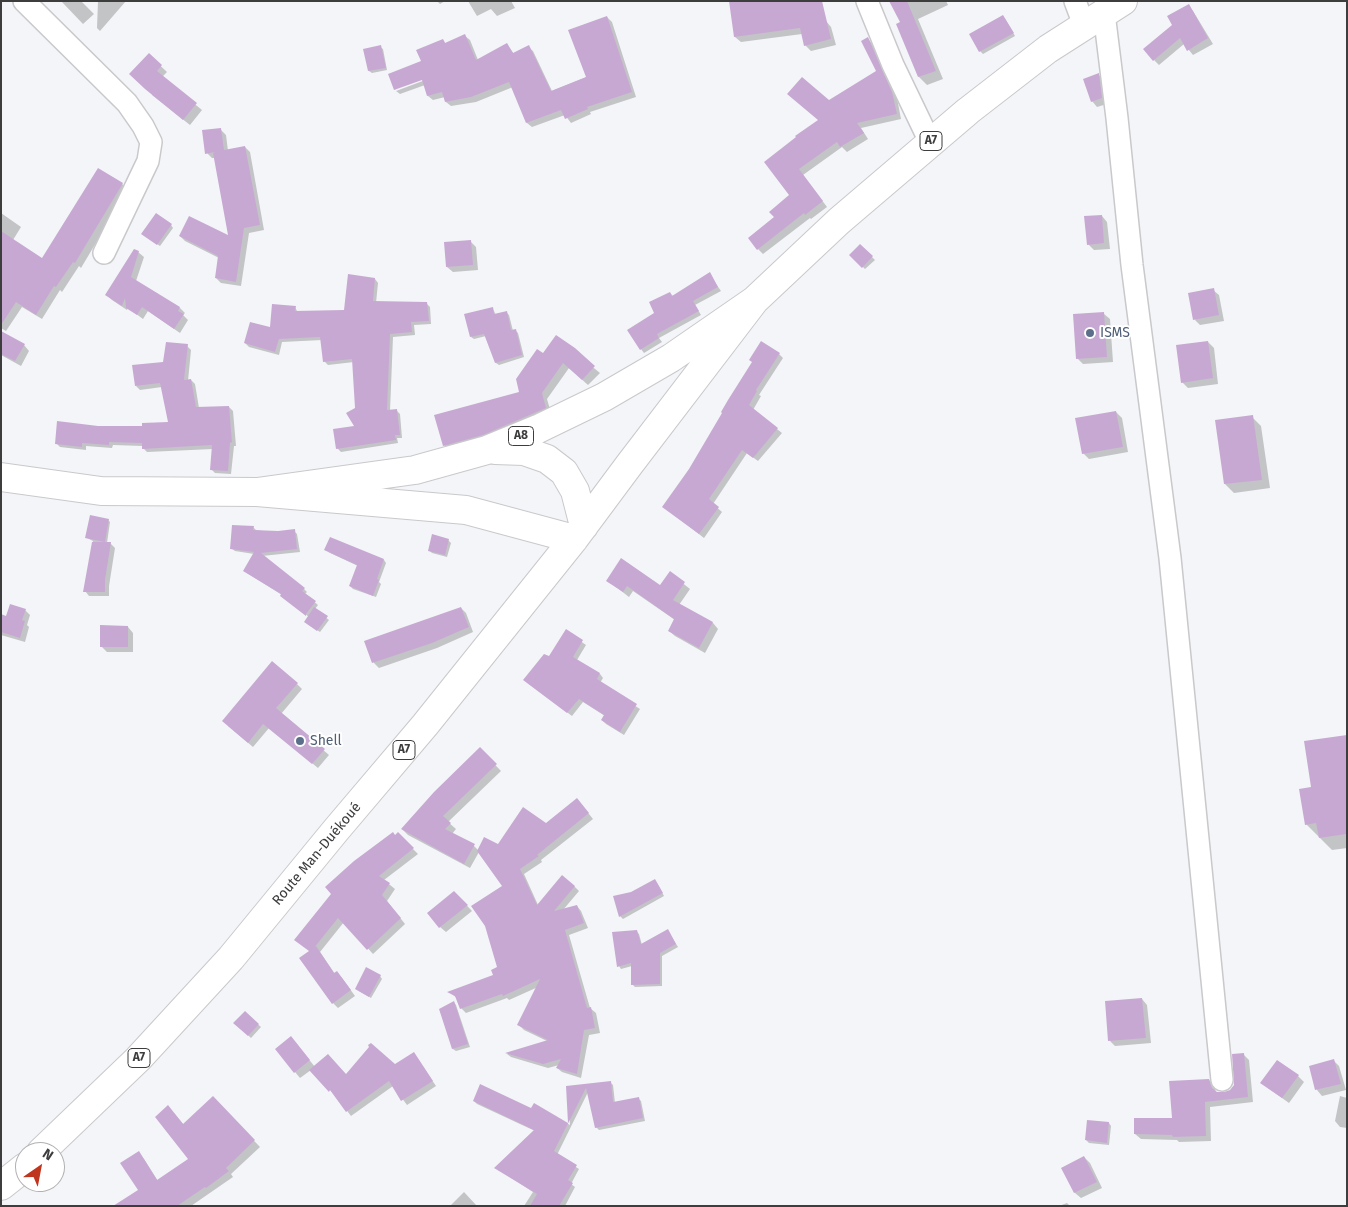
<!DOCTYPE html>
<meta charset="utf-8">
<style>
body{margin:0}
#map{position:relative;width:1348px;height:1207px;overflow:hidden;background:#f4f5f8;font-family:"Fira Sans",sans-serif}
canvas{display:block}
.frame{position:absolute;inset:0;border:2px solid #3d3d3e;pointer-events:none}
.north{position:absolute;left:15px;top:1142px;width:50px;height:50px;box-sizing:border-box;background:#fff;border:1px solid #b1b1b2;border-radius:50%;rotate:33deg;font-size:14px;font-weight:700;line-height:20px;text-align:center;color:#3d3d3e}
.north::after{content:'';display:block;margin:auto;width:18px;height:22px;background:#c0351d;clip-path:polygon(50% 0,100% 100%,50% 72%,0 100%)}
</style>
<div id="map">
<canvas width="1348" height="1207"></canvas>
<div class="frame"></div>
<div class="north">N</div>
</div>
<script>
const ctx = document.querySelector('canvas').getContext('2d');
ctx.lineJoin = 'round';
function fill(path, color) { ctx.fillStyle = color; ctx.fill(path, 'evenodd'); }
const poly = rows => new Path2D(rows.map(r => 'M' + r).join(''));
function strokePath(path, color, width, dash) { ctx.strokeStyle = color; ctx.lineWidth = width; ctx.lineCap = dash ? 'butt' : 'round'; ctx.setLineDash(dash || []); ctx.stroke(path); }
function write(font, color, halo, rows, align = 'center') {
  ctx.font = font + ' "Fira Sans",sans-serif'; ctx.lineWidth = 4; ctx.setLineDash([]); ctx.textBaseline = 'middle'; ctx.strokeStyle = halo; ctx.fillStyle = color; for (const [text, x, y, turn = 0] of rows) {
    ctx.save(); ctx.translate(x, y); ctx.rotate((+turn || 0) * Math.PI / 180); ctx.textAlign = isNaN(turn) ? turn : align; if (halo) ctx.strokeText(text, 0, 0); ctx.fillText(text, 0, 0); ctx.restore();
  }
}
const shadow = poly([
 [61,1,81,1,94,14,83,24],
 [98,1,126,1,100,31,97,28],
 [437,1,445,1,440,4],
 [468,1,511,1,515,8,497,16,491,9,477,16],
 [730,1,826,21,831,27,836,45,811,51,805,45,802,34,741,42,735,37],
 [891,1,946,1,948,5,918,19,943,79,927,85,919,77,898,25,901,23],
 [1188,5,1193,11,1213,44,1193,55,1184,44,1159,65,1154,60,1174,25],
 [607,17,612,22,636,97,590,112,591,114,571,123,565,115,532,127,527,123,513,87,476,102,451,106,446,102,445,97,433,100,428,96,425,85,400,94,396,91,428,79,427,76,396,88,396,90,389,74,423,62,443,40,446,44,465,36,470,40,478,60,507,45,514,54,528,47,533,51,552,91,587,77],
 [1005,19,1015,36,983,54,980,51],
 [868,39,873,44,897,98,901,119,861,128,868,139,847,152,842,147,803,175,827,207,811,219,810,218,763,254,758,249,775,218,791,195,766,163,819,121,829,102,877,72],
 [380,47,383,49,387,70,372,73,369,71,365,50],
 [149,55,167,72,162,77,202,110,190,125,152,95],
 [1099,75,1104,81,1107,104,1097,107,1092,101],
 [220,129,226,135,228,151,245,147,250,152,264,230,249,233,241,286,221,283,216,278,219,258,185,241,180,236,230,237,215,158,212,158,207,153],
 [122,184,128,189,81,268,79,266,62,292,60,290,42,319,22,307,6,331,1,328,1,213,21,227,13,240,43,260],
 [1102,216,1107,222,1110,249,1094,250,1088,244],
 [171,225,173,228,160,246,145,236],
 [470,241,476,247,478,270,453,272,447,267],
 [860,245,875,260,865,269,851,255],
 [138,252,144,257,136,281,180,308,185,313,183,315,188,320,180,333,148,311,143,319,128,308,127,310,112,300,107,295],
 [709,274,721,291,695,305,701,315,659,338,662,342,644,353,641,349,656,314,670,293,674,297],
 [375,279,378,283,376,303,426,303,430,307,431,324,414,325,415,335,393,337,390,411,396,410,400,414,402,438,397,438,398,443,341,452,337,448,356,427,354,362,328,365,325,362,322,340,282,342,279,355,249,347,245,343,272,329,295,307,298,313,345,311],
 [1213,290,1219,295,1224,321,1200,325,1195,320],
 [493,309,496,315,506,312,509,315,513,331,515,330,518,333,524,357,499,365,496,363,486,336,474,339,471,337],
 [1104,314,1110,319,1113,362,1083,364,1077,358],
 [1,332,24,345,29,351,21,366,1,355],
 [556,337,600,373,588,385,569,368,547,399,551,413,450,451,444,445,521,392],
 [1208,342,1214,348,1218,384,1188,388,1182,382],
 [187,346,191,350,188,381,191,380,195,384,199,408,229,407,233,411,236,446,234,446,231,474,215,473,211,469,213,449,147,452,143,448,143,446,113,445,112,448,86,446,86,450,60,447,56,443,98,427,143,427,169,424,162,387,140,390,136,386],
 [779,354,783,358,759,395,761,396,753,410,782,433,758,461,747,453,713,504,722,512,704,538,664,507],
 [1116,412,1122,418,1128,452,1089,459,1083,453],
 [1252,417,1261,426,1270,488,1234,493,1225,484],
 [108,520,110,522,107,543,110,543,115,548,109,586,109,596,89,596,85,591,93,541,87,538],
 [253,527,256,530,278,533,294,531,297,534,300,552,262,556,304,589,307,592,305,594,318,605,315,609,329,620,320,632,308,624,309,617,285,599,282,595,244,571,254,554,235,551,231,548],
 [448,540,451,543,447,557,432,553,429,550],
 [328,552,384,560,386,563,379,582,381,584,376,597,353,589,350,586,358,566],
 [670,573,690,589,679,605,713,623,718,629,705,653,675,636,669,631,675,620,633,591,629,597,607,580,660,587],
 [461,608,466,613,473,632,437,648,379,668,374,663,366,642],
 [25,610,30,615,27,625,29,627,25,642,1,635,1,616,7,617],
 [128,627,133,633,133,652,107,652,101,646],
 [566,631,586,645,577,660,600,674,603,678,600,683,640,709,624,735,606,724,602,720,605,716,583,702,572,716,529,684,550,658],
 [297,684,302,689,281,714,329,755,318,768,269,728,253,747,228,726],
 [1347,736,1347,848,1332,850,1306,824,1312,788],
 [480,749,501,771,448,822,456,829,452,834,474,846,478,850,498,846,546,824,581,804,593,819,541,860,542,862,524,874,538,905,574,886,579,891,563,910,577,906,581,911,588,928,569,935,590,1008,596,1013,600,1033,589,1035,581,1078,562,1072,557,1068,559,1065,548,1068,511,1057,507,1054,547,1041,524,1030,519,1025,538,987,509,1000,507,998,466,1013,461,1008,457,998,449,992,495,976,499,968,503,886,479,852,470,868,408,835,402,829],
 [398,834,418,854,384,880,395,889,387,901,405,924,373,954,344,922,320,952,335,974,337,973,342,978,355,996,338,1008,333,1003,310,952],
 [657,883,664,896,623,919,620,916,615,897,631,893],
 [454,892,472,911,446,932,440,927],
 [636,931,639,934,642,945,668,931,678,947,662,956,662,986,635,987,632,984,632,966,621,969,619,966],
 [380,976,382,979,371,998,359,991],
 [1142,999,1147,1005,1151,1043,1115,1046,1110,1041],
 [454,1002,456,1005,470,1047,456,1051,453,1049],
 [245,1013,261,1027,251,1038,235,1023],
 [291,1037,315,1067,346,1075,371,1047,395,1066,414,1054,436,1086,407,1105,393,1086,351,1116,335,1095,311,1070,300,1078,295,1072],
 [1243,1054,1249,1060,1253,1102,1210,1107,1211,1141,1179,1142,1177,1140,1141,1139,1135,1134,1173,1120,1209,1080,1214,1086,1216,1092,1223,1094,1230,1091,1234,1086],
 [1334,1061,1339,1066,1346,1090,1322,1096,1317,1090,1310,1067],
 [1298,1076,1304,1082,1289,1103,1268,1088],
 [610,1082,613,1085,615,1103,638,1098,641,1101,645,1121,599,1130,596,1127,588,1092,557,1155,579,1169,571,1184,575,1187,565,1206,524,1206,533,1192,496,1168,535,1131,477,1104,474,1101,532,1109,534,1105,570,1125,567,1087],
 [1340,1096,1347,1098,1347,1128,1340,1127,1335,1121],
 [213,1098,260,1147,231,1174,233,1177,191,1206,115,1206,139,1190,138,1153,144,1159,158,1181,190,1159,174,1113,184,1125],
 [1109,1123,1111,1126,1109,1145,1089,1143,1086,1140],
 [1084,1157,1090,1163,1102,1188,1081,1198,1075,1193,1062,1168],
 [464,1192,477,1206,450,1206],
 [1067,1203,1070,1206,1059,1206]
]);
const building = poly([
 [729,1,822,1,831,39,804,46,800,28,734,37],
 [889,1,907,1,936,71,918,77,896,24,900,22],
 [1189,4,1208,38,1187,51,1180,38,1153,61,1143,49,1172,25,1167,16],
 [1003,15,1014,33,979,52,969,34],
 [607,16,632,92,587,107,588,109,565,119,561,110,526,123,509,82,471,97,445,102,442,92,427,96,422,80,394,90,388,74,421,61,416,50,443,39,445,43,465,34,476,60,507,43,513,53,529,45,551,91,586,77,568,30],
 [868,37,892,92,897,114,857,123,864,133,840,147,837,142,799,169,823,201,805,215,804,213,757,250,748,238,774,217,769,212,789,195,764,162,796,137,795,136,818,120,787,94,802,77,829,100,876,71,861,41],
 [381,45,386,68,368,71,363,49],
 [149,53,162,65,157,71,197,103,183,120,145,89,129,74],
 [1099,73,1102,98,1091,102,1083,79],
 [221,128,224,150,245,146,260,225,244,228,236,282,215,278,218,256,179,236,189,216,228,235,213,153,215,152,205,154,202,130],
 [98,168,123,183,75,263,73,262,56,287,54,286,36,315,16,302,1,325,1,231,42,258],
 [156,213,172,224,157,245,141,234],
 [1102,215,1104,243,1087,245,1084,216],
 [471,240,473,265,446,267,444,242],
 [860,244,873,256,862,268,849,255],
 [134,249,139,251,131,277,180,307,178,311,184,314,174,329,142,307,137,315,126,308,125,298,122,306,105,295],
 [710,272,718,287,693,301,699,311,657,334,659,338,640,350,627,330,654,313,649,302,670,292,672,296],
 [348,274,375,278,373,301,427,302,429,321,411,322,412,332,390,334,387,410,397,409,400,435,395,435,396,440,336,449,333,429,354,426,346,413,355,408,352,359,323,362,320,337,279,339,275,352,244,343,250,322,270,327,272,304,296,306,295,311,344,310],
 [1214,288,1219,315,1193,320,1188,293],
 [493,307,494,314,507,311,511,330,516,329,522,355,495,363,484,334,470,337,464,314],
 [1104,312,1107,357,1076,359,1073,314],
 [1,331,25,344,15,361,1,354],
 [556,335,575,348,595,366,582,380,563,363,542,393,546,408,483,435,443,446,434,415,519,392,516,379,537,349,543,353],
 [761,341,780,353,756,390,757,391,749,405,778,428,753,458,742,450,709,499,719,507,699,534,662,507,689,469,722,413,721,412,728,400,752,362,749,360],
 [1208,341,1213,378,1181,383,1176,345],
 [166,342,188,344,184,380,191,379,196,407,229,406,232,442,230,443,228,471,210,470,212,445,142,449,142,443,109,442,109,445,82,443,82,447,55,444,57,421,98,426,142,426,142,423,168,422,160,383,135,386,132,365,163,362],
 [1116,411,1123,447,1082,454,1075,418],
 [1253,415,1262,480,1224,484,1215,420],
 [90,515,109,519,105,542,85,538],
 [232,525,254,526,253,530,278,531,295,529,297,549,261,553,305,588,302,591,316,601,306,614,306,616,280,596,281,594,243,571,254,552,230,549],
 [432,534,449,539,445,555,428,551],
 [330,537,384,559,377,579,379,580,373,596,349,586,357,565,324,550],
 [92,542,111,542,105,580,105,592,83,592],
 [621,558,660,585,670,571,685,582,673,600,713,622,699,648,668,631,674,619,627,586,623,592,606,581],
 [10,604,26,609,22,620,25,621,20,638,1,632,1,614,6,616],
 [314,607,328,616,317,631,304,622],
 [461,607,469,627,432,643,372,663,364,641],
 [100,625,128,626,128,647,100,647],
 [566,629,583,640,573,657,600,673,597,679,637,704,620,732,601,720,604,715,579,699,567,713,523,680,544,654,549,656],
 [272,661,298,683,276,708,325,749,312,764,263,724,248,743,222,721],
 [1347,735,1347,834,1319,838,1316,823,1305,825,1299,789,1311,787,1304,741],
 [480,747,497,764,443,816,451,823,445,829,475,844,464,864,401,829,434,792],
 [577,798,589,813,537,855,539,856,520,869,537,905,562,875,575,886,554,911,577,905,584,923,565,930,587,1008,591,1007,595,1028,584,1030,577,1074,556,1068,561,1059,543,1064,505,1053,548,1040,517,1025,540,979,503,996,502,994,460,1009,455,996,447,992,493,975,491,970,497,967,485,926,471,906,502,886,477,851,484,837,498,844,523,807,546,823],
 [393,832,395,835,398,832,414,848,379,876,390,883,382,895,401,918,367,950,338,918,314,948,316,946,334,973,337,971,351,990,332,1004,299,958,309,951,294,940,331,894,325,887,354,861],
 [655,879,663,893,619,917,613,896,631,892],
 [454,891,468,905,439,928,427,913],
 [668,929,676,944,660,953,660,984,631,985,631,963,617,967,612,932,637,930,641,944],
 [366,967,381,975,369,997,355,989],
 [1142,998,1146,1038,1108,1041,1105,1001],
 [454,1001,468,1044,452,1049,439,1009],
 [245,1011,259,1024,248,1036,233,1023],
 [291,1036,310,1060,294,1073,275,1049],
 [371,1043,395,1064,414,1052,433,1081,401,1101,389,1081,346,1112,330,1090,329,1092,309,1070,328,1054,346,1074,369,1047,368,1045],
 [1244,1053,1248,1097,1205,1102,1206,1136,1173,1137,1172,1135,1134,1134,1134,1118,1172,1118,1169,1081,1209,1079,1212,1088,1217,1092,1224,1092,1230,1090,1234,1085,1232,1054],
 [1334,1059,1341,1084,1315,1090,1309,1066],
 [1277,1060,1299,1075,1282,1098,1260,1083],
 [611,1081,613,1102,639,1097,643,1118,595,1128,586,1088,554,1151,577,1165,568,1180,573,1183,559,1206,530,1206,537,1194,494,1168,534,1130,473,1101,480,1084,531,1108,534,1103,568,1123,566,1086],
 [213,1096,255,1140,226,1168,229,1171,206,1188,205,1187,177,1206,113,1206,138,1190,120,1163,139,1151,157,1180,188,1159,155,1117,168,1105,183,1124],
 [1087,1120,1109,1122,1107,1143,1085,1140],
 [1084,1156,1097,1182,1074,1193,1061,1168]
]);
const minor = poly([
 [24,1,127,103,143,126,151,142,148,161,104,253],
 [867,1,893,65,930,142],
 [1075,1,1084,25],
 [1104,13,1117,118,1132,265,1170,558,1222,1080]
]);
const primary = poly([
 [495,450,524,451,547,459,564,472,575,491,584,526],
 [1,477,101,491,257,492,466,510,574,539],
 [257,492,415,470,487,450,538,429,604,397,671,358,755,300,839,221,968,111,1048,49,1123,1],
 [41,1152,138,1059,231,958,336,830,425,725,574,539,629,465,755,300],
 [1,1186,25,1167]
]);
const markers = [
 [1090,333,5,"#5c6f8a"],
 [300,741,5,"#5c6f8a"]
];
const shields = [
 [931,141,22],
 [521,436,25],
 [404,750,22],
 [139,1058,22]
];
const shieldNames = [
 ["A7",931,141],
 ["A8",521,436],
 ["A7",404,750],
 ["A7",139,1058]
];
const serviceNames = [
 ["ISMS",1100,333],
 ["Shell",310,741]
];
const streetNames = [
 ["Route Man-Duékoué",317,854,-50]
];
fill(shadow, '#0003');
fill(building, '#c7a8d2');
strokePath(minor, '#c9c9cc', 24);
strokePath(primary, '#c9c9cc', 30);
strokePath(minor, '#fff', 21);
strokePath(primary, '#fff', 28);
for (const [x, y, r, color] of markers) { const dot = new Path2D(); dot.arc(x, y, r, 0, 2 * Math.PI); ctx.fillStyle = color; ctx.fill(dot); strokePath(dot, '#fff', 2); }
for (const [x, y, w] of shields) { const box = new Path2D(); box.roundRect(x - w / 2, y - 9.5, w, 19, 4); ctx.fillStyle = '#fff'; ctx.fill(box); strokePath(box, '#3d3d3e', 1); }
write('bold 12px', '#3d3d3e', null, shieldNames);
write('14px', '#4e5e75', '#fff', serviceNames, 'left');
write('14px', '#3d3d3e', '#fff', streetNames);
</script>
